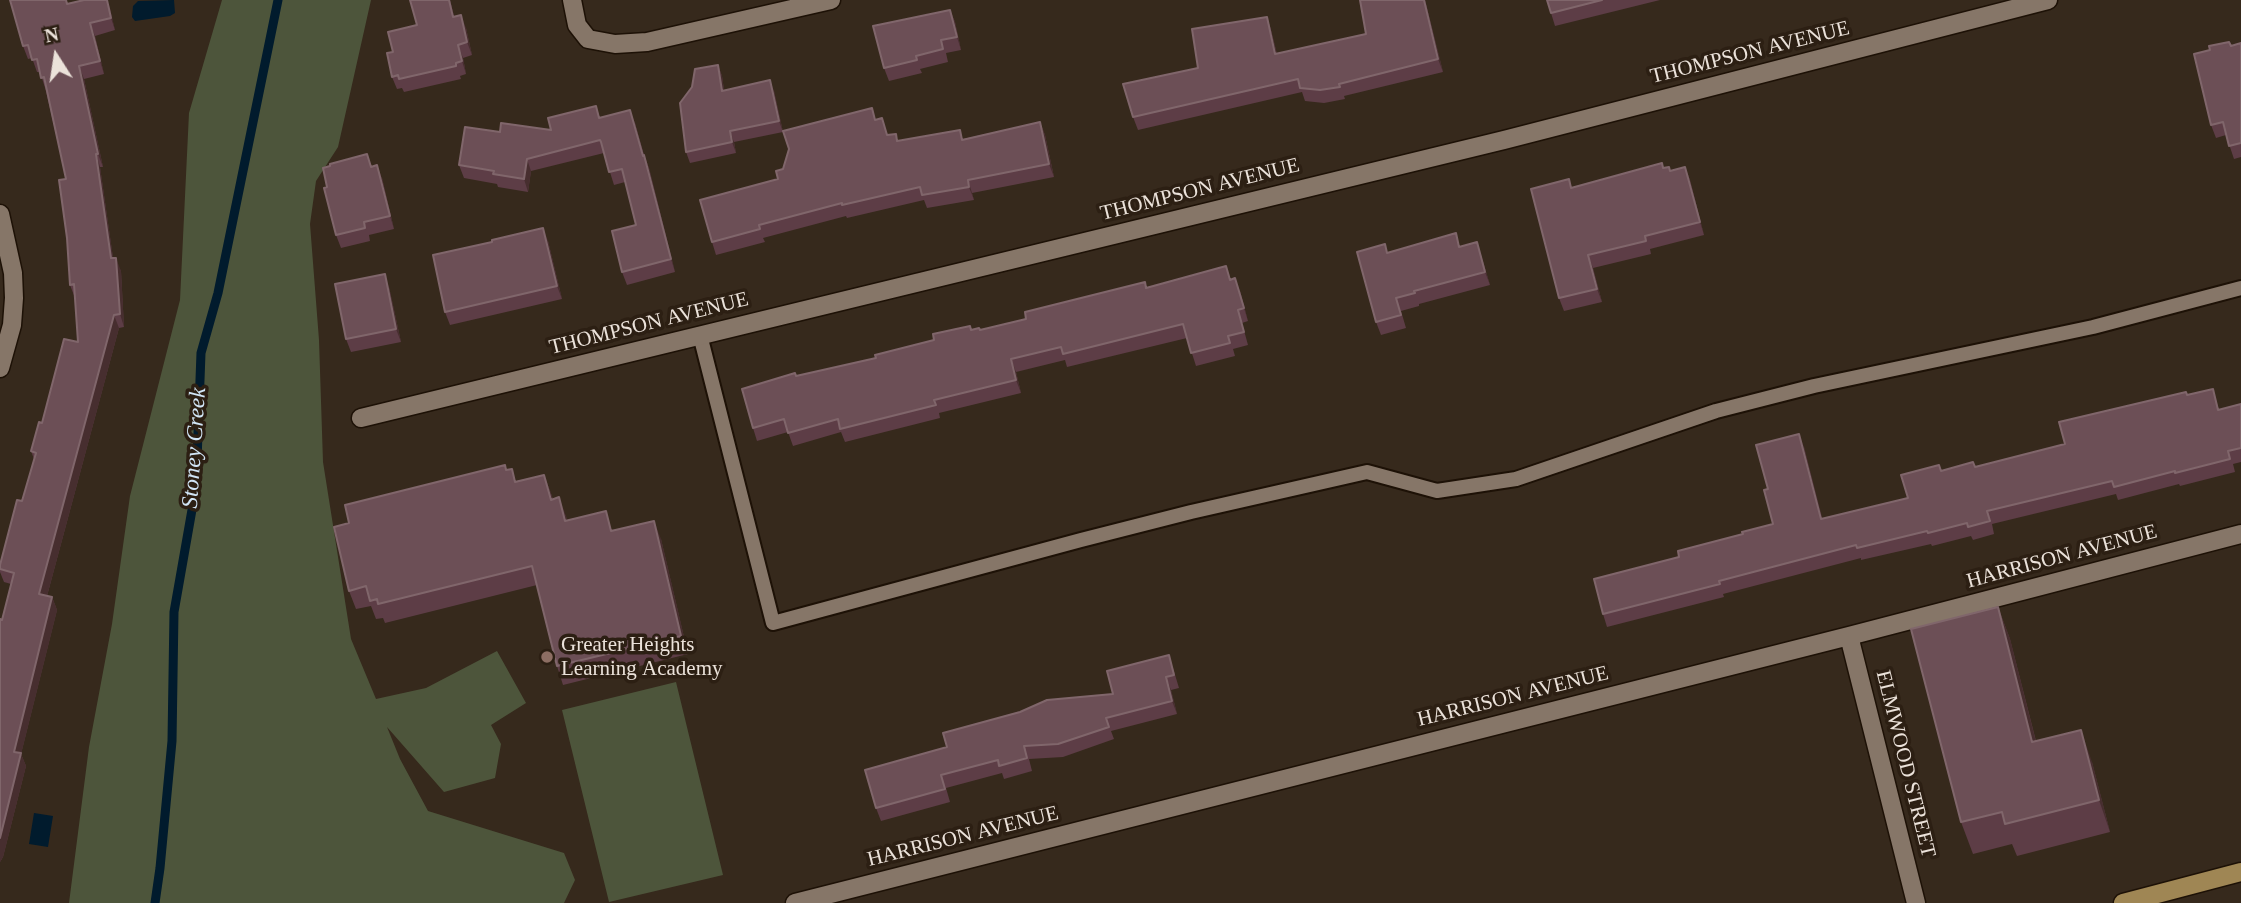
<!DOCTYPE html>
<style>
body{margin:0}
#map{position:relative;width:2241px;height:903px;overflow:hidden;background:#36291c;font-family:Georgia,serif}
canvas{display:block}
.north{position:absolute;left:21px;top:21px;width:70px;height:70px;-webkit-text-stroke:5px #2c1f13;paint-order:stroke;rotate:348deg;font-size:19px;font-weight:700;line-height:28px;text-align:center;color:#ebe2da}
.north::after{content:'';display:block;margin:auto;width:24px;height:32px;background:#ebe2da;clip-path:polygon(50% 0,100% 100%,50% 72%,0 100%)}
</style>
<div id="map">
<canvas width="2241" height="903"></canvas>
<div class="north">N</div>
</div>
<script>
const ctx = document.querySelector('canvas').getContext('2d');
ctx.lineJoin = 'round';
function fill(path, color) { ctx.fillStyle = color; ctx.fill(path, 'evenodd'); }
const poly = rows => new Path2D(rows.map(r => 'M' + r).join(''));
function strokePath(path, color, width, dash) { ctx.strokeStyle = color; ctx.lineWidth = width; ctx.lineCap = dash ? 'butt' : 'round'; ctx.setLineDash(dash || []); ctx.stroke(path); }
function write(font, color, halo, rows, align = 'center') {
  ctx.font = font + ' Georgia,serif'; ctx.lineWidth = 7; ctx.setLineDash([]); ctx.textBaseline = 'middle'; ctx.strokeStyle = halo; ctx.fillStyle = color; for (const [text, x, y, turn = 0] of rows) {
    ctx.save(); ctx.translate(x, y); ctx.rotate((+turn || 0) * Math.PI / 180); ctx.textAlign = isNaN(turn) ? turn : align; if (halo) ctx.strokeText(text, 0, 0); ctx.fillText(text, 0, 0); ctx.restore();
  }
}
const green = poly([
 [222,0,371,0,338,147,316,181,310,224,319,340,323,462,351,639,376,699,426,688,497,651,526,703,491,725,501,744,495,778,444,792,387,727,400,759,428,811,564,853,575,880,564,903,69,903,89,747,112,624,130,496,180,300,189,113],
 [676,682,723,875,609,902,562,710]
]);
const water = poly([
 [138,1,174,0,175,13,170,16,135,21,132,17,133,6],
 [34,813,53,816,48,847,29,844]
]);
const stream = poly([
 [155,903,160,868,172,741,174,612,196,487,201,353,218,293,278,0]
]);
const lane = poly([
 [700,335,773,623,1081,540,1191,512,1367,472,1437,491,1516,479,1716,411,1814,386,2093,327,2241,288]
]);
const street = poly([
 [572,0,577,25,588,39,615,44,647,42,831,0],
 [0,214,13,273,14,298,12,325,0,368],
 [361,418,1504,140,2048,0],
 [1849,636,1916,903],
 [795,903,1849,636,2241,534]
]);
const secondary = poly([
 [2123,903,2241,872]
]);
const wall = poly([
 [84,0,107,0,115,30,95,36,104,74,84,79,103,167,100,167,113,258,121,271,124,327,119,328,47,596,52,597,57,610,21,754,26,766,3,857,0,862,0,619,2,620,11,584,4,582,0,572,0,565,22,501,34,459,31,451,78,342,75,298,70,285,66,179,46,91,40,72,37,72,32,58,28,59,23,46,69,4],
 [410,0,450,0,454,17,466,28,472,55,463,58,466,74,460,76,461,79,404,92,402,88,397,89,392,77,393,52,417,25],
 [1360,0,1425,0,1443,72,1344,96,1345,99,1324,103,1305,101,1302,92,1138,130,1133,117,1267,17,1271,30,1277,54,1366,34],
 [1547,0,1660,0,1555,26],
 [950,10,955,22,961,50,946,53,948,62,920,69,922,73,889,81,884,68],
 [2241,43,2241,157,2234,159,2226,135,2216,138,2211,125,2231,46],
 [718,65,722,76,724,90,774,91,783,132,734,142,736,153,690,163,686,152],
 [596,106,600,118,635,123,644,155,649,168,675,272,627,285,622,272,636,225,625,182,614,185,604,153,531,171,528,192,498,187,497,184,464,178,459,165,500,132,551,130],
 [876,120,888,135,898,140,963,139,1040,122,1045,135,1054,177,972,193,974,200,927,208,924,200,847,218,846,216,763,238,765,242,716,255,712,242,778,179],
 [372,167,382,178,394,229,369,235,370,241,341,248,336,235],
 [1685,167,1690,180,1704,235,1650,249,1651,254,1593,268,1602,302,1564,311,1559,298,1569,179,1572,188,1663,168,1670,171],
 [548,241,562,299,450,325,445,312],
 [1460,246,1481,255,1490,285,1419,304,1419,306,1401,311,1406,328,1381,335,1376,322,1388,252],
 [1231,280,1240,291,1248,321,1242,323,1248,345,1233,349,1235,356,1196,366,1187,338,1067,367,1065,360,1016,372,1021,393,939,413,940,418,845,442,841,432,793,446,788,432,757,441,753,428,796,376,876,358,971,330,980,330,1026,319,1145,282,1147,287],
 [389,287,401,342,351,352,346,339],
 [2213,389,2219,410,2241,404,2241,462,2233,464,2235,472,2180,486,2179,484,2118,500,2116,494,1992,524,1994,534,1973,540,1971,536,1932,546,1931,544,1861,560,1861,558,1723,594,1724,597,1607,627,1603,614,1679,557,1773,524,1768,489,1804,447,1822,519,1908,498,1941,471,1975,467,2065,444,2187,395],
 [506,470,516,481,544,475,553,499,566,516,567,521,661,539,688,654,563,685,557,666,537,585,385,623,383,618,376,619,371,606,356,609,349,591,349,523],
 [1998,607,2010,639,2036,741,2092,762,2110,832,2017,856,2012,844,1973,854,1961,822],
 [1173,668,1179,688,1171,690,1177,714,1111,731,1114,739,1063,757,1029,759,1032,771,1004,779,1002,773,946,788,950,802,881,821,876,808,947,747,1113,694]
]);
const shadedWall = poly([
 [107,0,110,8,115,30,111,18],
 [449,0,450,0,458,30,453,17],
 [1424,0,1425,0,1443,72,1438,59],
 [950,10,955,22,961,50,957,37],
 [461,15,466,28,472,55,467,42],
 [1267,17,1271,30,1280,67,1275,54],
 [90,23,95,36,104,74,100,61],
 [458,45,463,58,466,74,462,61],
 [718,65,722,76,726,102,722,91],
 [79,66,84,79,103,167,98,154],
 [770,80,774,91,783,132,779,121],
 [630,110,635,123,647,169,643,156],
 [1040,122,1045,135,1054,177,1049,164],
 [730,131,734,142,736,153,732,142],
 [96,154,100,167,115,271,111,258],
 [644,155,649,168,675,272,671,259],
 [527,159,531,171,528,192,524,179],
 [377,165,382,178,394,229,390,216],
 [1685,167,1690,180,1704,235,1700,222],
 [968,180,972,193,974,200,969,187],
 [543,228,548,241,562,299,557,286],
 [1477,242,1481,255,1490,285,1485,272],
 [1588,255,1593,268,1602,302,1597,289],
 [116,258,121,271,124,327,120,314],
 [385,274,389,287,401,342,396,329],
 [1235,278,1240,291,1248,321,1244,308],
 [114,315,119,328,44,607,39,594],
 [1011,359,1016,372,1021,393,1016,380],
 [1799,434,1804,447,1826,532,1821,519],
 [544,475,551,493,557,518,551,500],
 [559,497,566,516,571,540,565,521],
 [654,521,661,539,688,654,681,636],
 [52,597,57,610,21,754,26,766,3,857,0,862,0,838,14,752],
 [1998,607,2010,639,2044,774,2032,742],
 [1166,677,1171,690,1177,714,1172,701],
 [2081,730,2092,762,2110,832,2099,800]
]);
const building = poly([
 [10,0,66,0,67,4,84,0,107,0,111,18,90,23,100,61,79,66,98,154,96,154,111,258,116,258,120,314,114,315,39,594,52,597,14,752,21,753,0,838,0,619,2,620,14,573,0,569,0,565,17,500,22,501,36,453,31,451,39,422,42,423,64,339,78,342,74,284,70,285,67,238,59,180,66,179,44,77,41,78,37,59,32,60,28,45,23,46,10,0],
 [410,0,449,0,453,17,461,15,467,42,458,45,462,61,456,63,456,66,399,79,398,75,392,77,387,53,393,52,388,32,417,25,410,0],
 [1360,0,1424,0,1438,59,1339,84,1340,87,1320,90,1300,88,1298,79,1133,117,1123,84,1198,68,1192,29,1267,17,1275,54,1366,34,1360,0],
 [1547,0,1602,0,1551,13,1547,0],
 [950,10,957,37,941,40,943,49,916,56,917,60,884,68,873,26,950,10],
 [2229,42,2231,46,2241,43,2241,143,2229,146,2223,122,2211,125,2194,54,2210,50,2209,46,2229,42],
 [718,65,722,91,770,80,779,121,730,131,732,142,686,152,680,103,692,87,695,69,718,65],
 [596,106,599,118,630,110,643,156,644,155,671,259,622,272,612,231,636,225,622,169,609,172,601,142,600,140,527,159,524,179,493,174,494,171,459,165,465,127,500,132,501,123,551,130,548,118,596,106],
 [872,108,875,120,882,118,887,135,896,134,897,141,960,130,962,140,1040,122,1049,164,968,180,969,187,922,195,920,187,842,205,842,203,759,225,760,229,712,242,700,200,778,179,776,171,783,169,789,149,783,131,872,108],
 [367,154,371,167,377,165,390,216,364,222,365,228,336,235,324,188,327,187,323,168,330,166,330,164,367,154],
 [1662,163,1663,168,1669,167,1670,171,1685,167,1700,222,1645,236,1646,241,1588,255,1597,289,1559,298,1531,189,1569,179,1571,188,1662,163],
 [543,228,557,286,445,312,433,255,492,242,492,240,543,228],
 [1456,233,1459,247,1477,242,1485,272,1414,291,1415,293,1396,298,1401,315,1376,322,1357,252,1385,244,1387,253,1456,233],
 [1226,266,1230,280,1235,278,1244,308,1238,310,1244,332,1228,336,1230,343,1191,353,1183,324,1063,354,1061,347,1011,359,1016,380,934,400,936,405,840,429,838,419,788,433,784,419,753,428,742,389,795,373,796,376,876,358,875,355,934,340,933,334,970,326,971,330,979,328,980,330,1026,319,1025,312,1145,282,1146,288,1226,266],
 [385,274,396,329,346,339,335,284,385,274],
 [2213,389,2218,410,2241,404,2241,448,2228,451,2230,459,2175,473,2175,471,2114,487,2112,481,1987,511,1990,521,1968,527,1967,523,1928,533,1927,531,1857,548,1856,545,1719,581,1720,584,1603,614,1594,579,1679,557,1678,551,1743,534,1742,532,1773,524,1764,490,1768,489,1756,445,1799,434,1821,519,1908,498,1901,475,1939,465,1941,471,1973,462,1975,467,2065,444,2059,422,2186,392,2187,395,2213,389],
 [505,465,506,470,512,469,515,482,544,475,551,500,559,497,565,521,606,511,611,531,654,521,681,636,557,666,532,566,378,604,377,599,370,601,366,586,349,591,334,527,349,523,345,505,505,465],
 [1998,607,2032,742,2081,730,2099,800,2005,824,2002,812,1961,822,1911,629,1998,607],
 [1169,655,1174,675,1166,677,1172,701,1106,718,1109,727,1058,744,1024,746,1027,758,999,766,998,760,941,775,945,789,876,808,865,770,947,747,943,733,1020,712,1047,700,1113,694,1107,671,1169,655]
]);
const markers = [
 [547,657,7,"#8d6e63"]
];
const streetNames = [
 ["THOMPSON AVENUE",1750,53,-14],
 ["THOMPSON AVENUE",1200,190,-14],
 ["THOMPSON AVENUE",649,324,-14],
 ["HARRISON AVENUE",2062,557,-15],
 ["HARRISON AVENUE",1513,697,-14],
 ["ELMWOOD STREET",1905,764,76],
 ["HARRISON AVENUE",963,837,-14]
];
const poiNames = [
 ["Greater Heights",561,645],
 ["Learning Academy",561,669]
];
const waterNames = [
 ["Stoney Creek",195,448,-86]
];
fill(green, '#4d553b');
fill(water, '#011b2d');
strokePath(stream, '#011b2d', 9);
strokePath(lane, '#1d1106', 18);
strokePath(street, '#1d1106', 21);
strokePath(secondary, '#1d1106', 21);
strokePath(lane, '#867668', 14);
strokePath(street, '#867668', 18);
strokePath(secondary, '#9f8654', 18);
fill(wall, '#5d3d46');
fill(shadedWall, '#472e2f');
fill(building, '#6c4f56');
strokePath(building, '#80666b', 2);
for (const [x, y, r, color] of markers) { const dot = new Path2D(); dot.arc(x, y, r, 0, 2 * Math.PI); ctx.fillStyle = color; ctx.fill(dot); strokePath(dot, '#2c1f13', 2.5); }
write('21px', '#ebe2da', '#2c1f13', streetNames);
write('21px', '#ebe2da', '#2c1f13', poiNames, 'left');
write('italic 23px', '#d1e5f6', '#2c1f13', waterNames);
</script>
